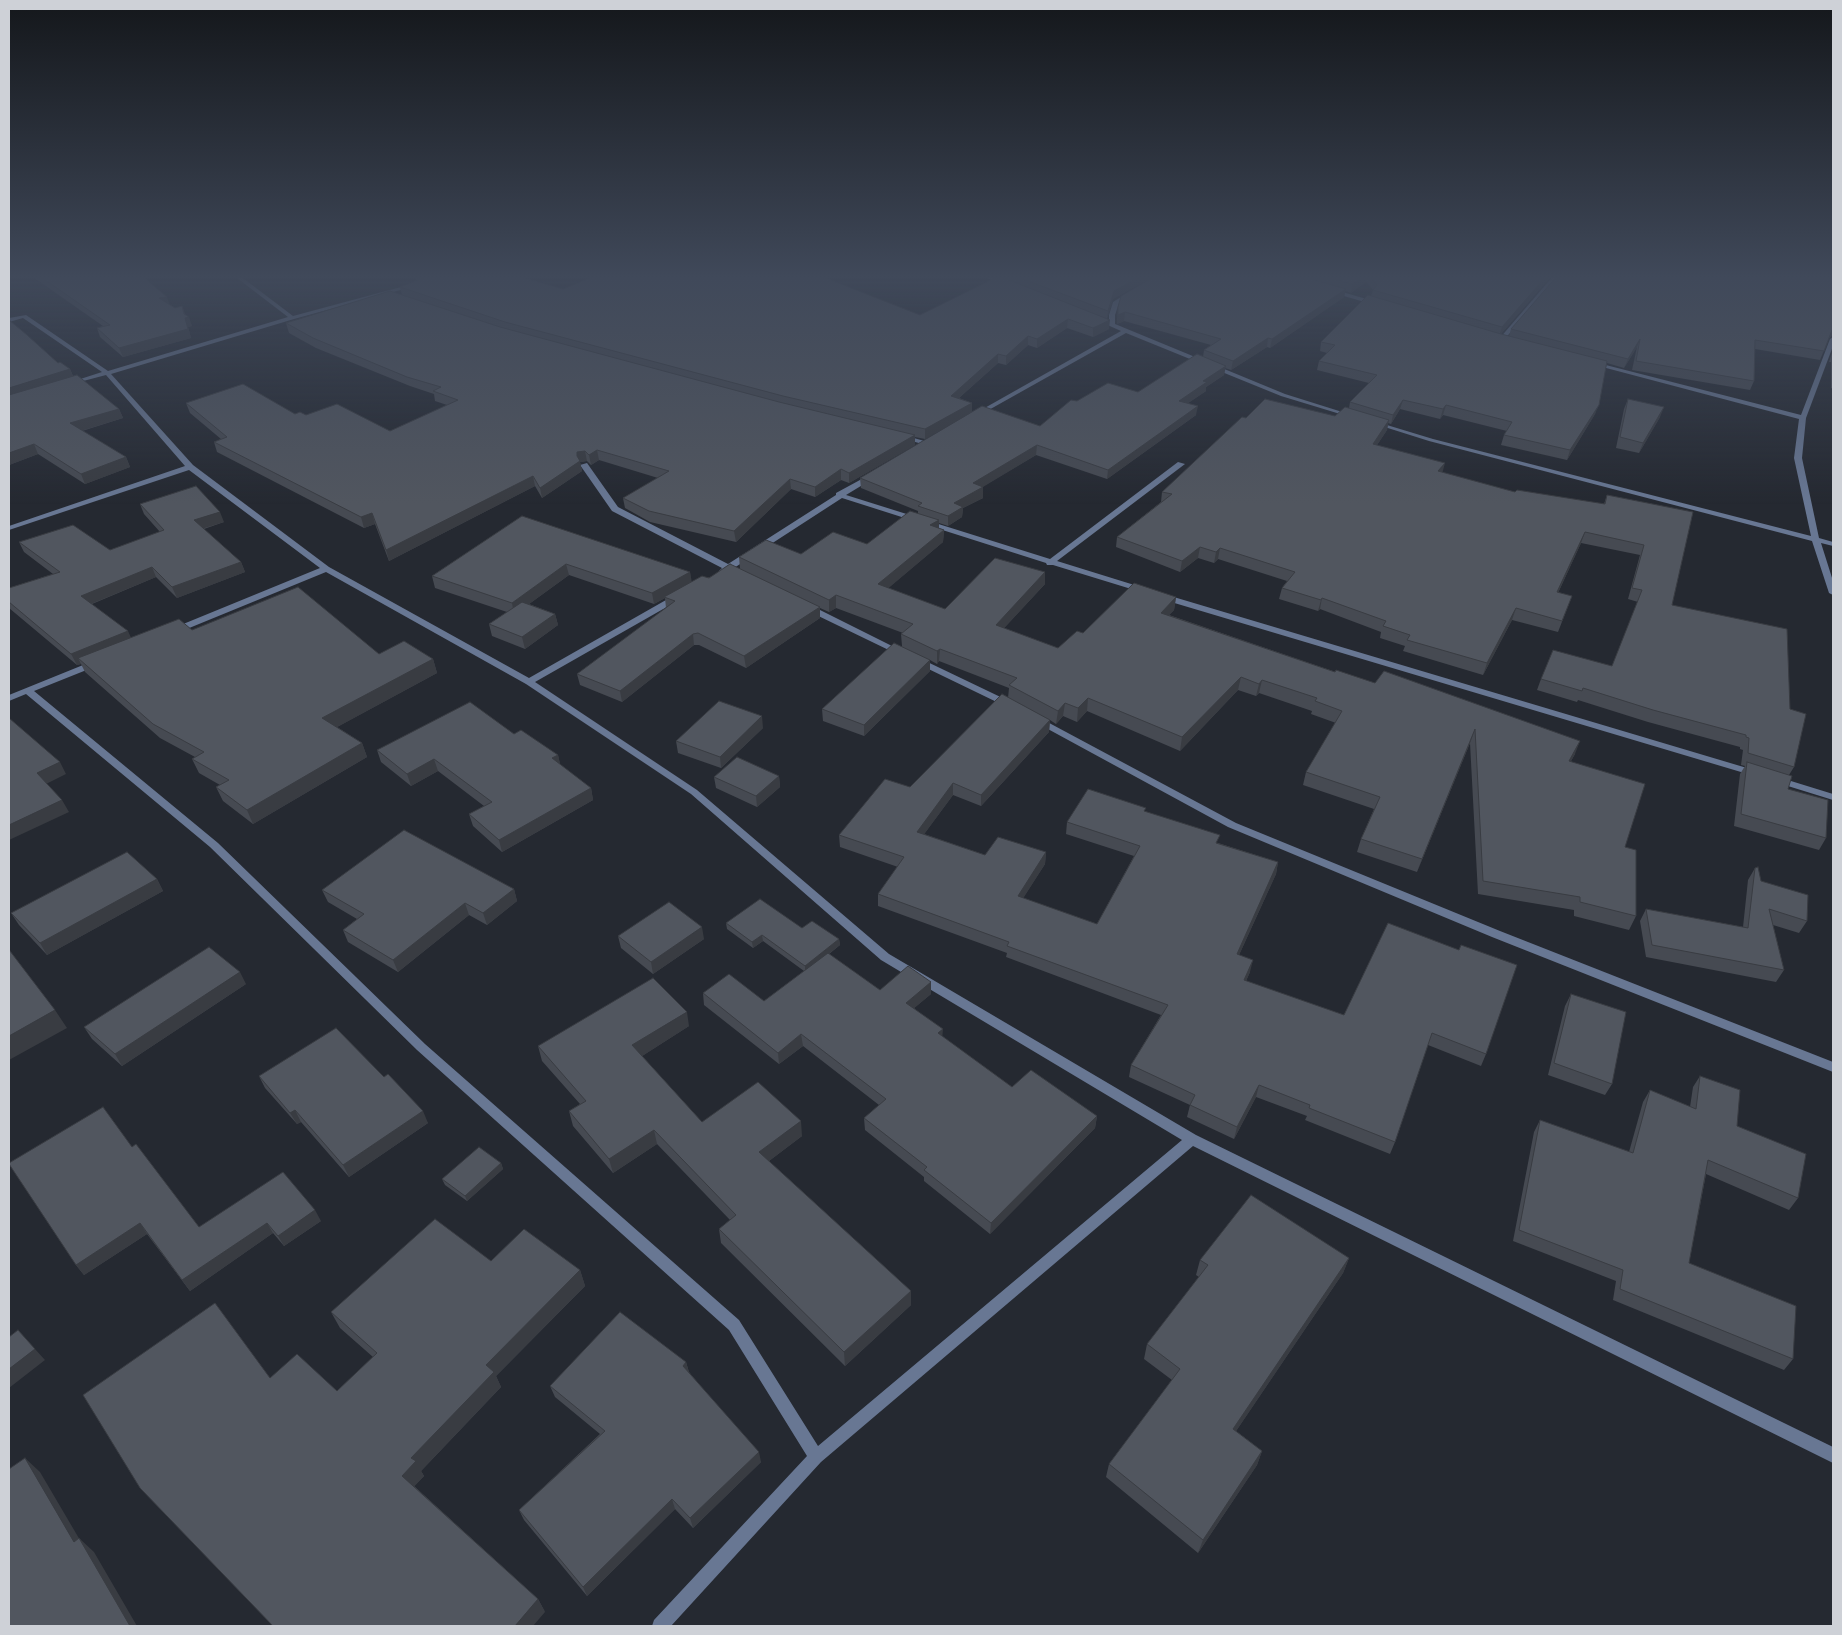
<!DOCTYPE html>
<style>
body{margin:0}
#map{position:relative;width:1842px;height:1635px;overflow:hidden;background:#252931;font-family:"Space Grotesk",sans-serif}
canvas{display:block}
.frame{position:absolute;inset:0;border:10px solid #ced1d7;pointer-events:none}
</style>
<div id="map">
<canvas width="1842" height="1635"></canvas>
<div class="frame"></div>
</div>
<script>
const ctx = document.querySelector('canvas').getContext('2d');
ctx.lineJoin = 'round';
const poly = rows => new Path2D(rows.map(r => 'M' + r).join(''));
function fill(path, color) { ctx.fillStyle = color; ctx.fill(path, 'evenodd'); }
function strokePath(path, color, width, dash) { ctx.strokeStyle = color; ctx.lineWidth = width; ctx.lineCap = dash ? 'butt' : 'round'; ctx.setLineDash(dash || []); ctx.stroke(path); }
const street = poly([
 [233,275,239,275,293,316,412,284,415,286,294,319,111,374,193,465,329,567,529,678,673,596,679,596,679,600,535,682,697,790,889,954,1196,1135,1833,1447,1833,1463,1193,1146,821,1462,671,1626,652,1626,654,1620,807,1456,729,1330,417,1050,210,847,26,694,9,701,9,695,93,661,99,661,100,663,99,665,34,691,218,843,425,1044,739,1320,818,1446,1182,1140,881,960,691,794,526,684,326,572,177,633,171,633,171,629,320,568,189,470,9,530,9,526,185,466,106,375,68,385,68,383,102,372,23,318,9,322,9,318,26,315,108,371,288,317,233,275],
 [979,275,986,275,1009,284,1004,285,979,275],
 [1554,275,1560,275,1503,341,1499,341,1499,339,1554,275],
 [1332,289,1377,302,1378,303,1375,305,1330,292,1330,290,1332,289],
 [1129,292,1134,293,1119,303,1115,315,1115,324,1285,394,1355,416,1350,417,1281,396,1126,333,978,416,974,416,974,414,1121,331,1094,319,1097,317,1109,322,1109,315,1113,302,1129,292],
 [1833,337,1833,346,1806,418,1802,458,1819,538,1833,542,1833,546,1821,543,1833,581,1833,595,1829,593,1812,541,1429,441,1372,423,1377,422,1433,439,1811,536,1794,458,1799,419,1591,364,1594,362,1801,415,1830,339,1833,337],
 [903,435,928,442,929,443,926,445,901,438,900,437,903,435],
 [1178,462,1185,464,1057,561,1144,588,1145,590,1141,592,1053,565,1047,565,1046,563,842,498,734,568,741,571,741,575,735,575,728,571,723,573,719,571,722,568,612,511,580,465,587,463,618,507,728,564,836,495,836,493,871,474,875,476,874,478,846,495,1050,559,1178,462],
 [1161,595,1167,595,1757,771,1759,773,1754,776,1751,775,1161,599,1161,595],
 [806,606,812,606,906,653,905,655,899,655,806,610,806,606],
 [917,657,1013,703,1015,705,1010,708,1007,707,914,662,913,660,914,658,917,657],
 [1038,717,1236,823,1500,931,1833,1062,1833,1072,1492,937,1228,827,1035,722,1033,720,1038,717],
 [1778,777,1833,794,1833,800,1775,782,1773,780,1775,778,1778,777]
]);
const wall = poly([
 [30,275,141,275,170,305,175,308,182,306,185,314,192,326,188,327,191,338,123,357,100,337,97,328,103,326],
 [406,275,513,275,563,289,920,315,1000,277,1000,275,1157,275,1113,299,1107,319,1109,329,1093,337,1067,328,1037,348,1028,345,1006,365,998,363,959,398,972,403,972,412,925,439,915,437,915,445,849,483,841,480,815,497,791,489,736,542,650,522,625,508,623,498,658,478,599,460,591,465,587,461,580,462,582,471,542,498,535,486,389,561,375,524,364,528,217,452,214,442,221,439,190,413,186,403,295,414,390,431,447,405,435,401,434,394,410,386,316,348,289,333,286,323,402,295,400,287,418,280],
 [1157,275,1552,275,1501,334,1509,336,1511,329,1833,335,1829,338,1820,360,1755,349,1754,381,1750,390,1632,370,1637,347,1624,368,1607,363,1595,414,1567,460,1501,445,1504,435,1507,431,1443,415,1440,419,1400,409,1391,424,1388,423,1387,430,1377,445,1442,473,1515,492,1604,504,1607,495,1693,512,1672,605,1790,709,1794,767,1789,775,1788,789,1826,838,1819,850,1734,826,1740,774,1745,766,1741,765,1743,750,1740,749,1740,747,1648,722,1578,700,1577,702,1537,690,1541,679,1612,666,1638,602,1628,599,1640,555,1581,543,1558,593,1572,596,1558,632,1512,620,1483,675,1403,651,1405,646,1380,638,1381,632,1320,609,1318,611,1279,599,1282,588,1287,581,1218,559,1214,563,1198,558,1180,572,1116,547,1117,537,1161,502,1162,492,1246,418,1335,416,1349,408,1350,402,1369,383,1317,370,1319,361,1327,353,1320,351,1321,342,1371,296,1373,290,1366,282,1351,293,1345,291,1344,297,1270,348,1267,347,1231,370,1225,368,1224,375,1206,387,1206,391,1188,403,1196,415,1107,479,1036,455,982,487,983,487,983,498,963,508,962,517,948,526,939,523,939,528,944,530,943,542,888,588,945,609,1045,572,1045,584,1004,628,1058,648,1083,633,1176,597,1174,610,1169,615,1575,754,1571,761,1625,847,1636,916,1629,930,1574,916,1574,910,1478,894,1470,743,1417,872,1357,852,1361,839,1374,809,1303,785,1306,772,1336,723,1311,714,1312,711,1259,693,1256,696,1238,690,1180,751,1087,711,1077,722,1063,716,1056,724,1050,720,1049,732,981,806,953,795,924,834,985,855,1046,852,1045,864,1023,898,1097,924,1134,856,1066,834,1067,822,1145,812,1218,843,1278,862,1276,874,1239,955,1250,972,1246,981,1344,1015,1388,923,1486,1054,1481,1066,1428,1045,1395,1142,1390,1154,1305,1120,1307,1116,1256,1097,1234,1139,1187,1117,1190,1105,1129,1077,1131,1065,1161,1015,1006,957,1007,953,878,906,878,894,898,867,840,847,839,835,910,787,1008,698,1009,688,939,661,937,664,930,660,930,671,864,736,823,721,822,709,902,646,901,634,903,633,836,608,829,612,820,608,820,618,746,668,699,645,694,645,622,702,580,685,577,674,666,608,665,598,654,604,569,575,529,604,555,614,558,625,525,649,492,636,489,624,507,612,435,588,432,576,522,516,690,572,691,582,740,569,739,557,801,554,867,544,918,513,918,511,861,488,860,478,1040,426,1077,401,1138,392,1203,357,1204,350,1211,345,1124,321,1117,324,1118,307],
 [1833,350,1833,389,1831,388,1831,362,1829,362],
 [58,363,70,369,73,376,119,409,123,418,82,431,126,457,130,467,85,484,38,454,9,465],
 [1628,399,1660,417,1639,453,1616,448,1624,409],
 [140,504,224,522,204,529,241,562,245,572,177,598,156,577,92,604,131,638,192,630,379,654,433,659,437,673,337,727,362,743,367,757,253,824,223,801,216,787,220,785,199,773,192,759,195,757,160,738,85,672,81,664,77,665,9,608,9,588,53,574,24,552,19,542,110,550,160,532,144,514],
 [763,728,721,768,678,753,676,741],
 [514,734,558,755,560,765,591,788,593,800,502,852,473,826,469,814,484,806,438,771,411,786,381,762,377,750],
 [779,776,780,787,757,807,716,788,714,777],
 [1755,868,1761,881,1807,921,1799,933,1773,925,1784,970,1776,982,1646,957,1640,921,1646,909,1743,927,1748,880],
 [157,879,163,891,47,955,19,925,11,913],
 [514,889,517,901,487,925,469,915,398,972,348,942,343,930,357,919,328,902,322,890],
 [726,923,802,928,839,939,840,945,829,954,880,990,931,982,931,994,914,1008,943,1037,1012,1087,1097,1116,1095,1128,990,1234,924,1181,924,1177,865,1130,864,1118,879,1105,803,1046,779,1064,704,1005,703,993,764,1001,804,971,763,941,753,948,727,929],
 [618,936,704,939,653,974,621,948],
 [246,984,122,1066,92,1039,84,1027],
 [1571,994,1612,1084,1605,1095,1548,1075,1565,1006],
 [689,1026,642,1056,702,1122,802,1136,769,1161,911,1291,911,1305,845,1366,721,1243,719,1229,730,1220,657,1144,613,1173,573,1126,569,1111,580,1104,542,1061,538,1046],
 [259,1076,384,1077,428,1123,349,1177,301,1122,297,1124,265,1088],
 [1700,1076,1737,1126,1798,1198,1789,1210,1706,1174,1689,1263,1793,1359,1784,1370,1613,1300,1616,1281,1513,1241,1534,1132,1540,1120,1629,1152,1643,1102,1650,1090,1690,1107,1693,1087],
 [132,1147,199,1227,321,1221,284,1246,273,1233,190,1291,147,1234,84,1275,76,1265],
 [501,1163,503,1169,467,1201,445,1185,442,1179],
 [1349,1258,1343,1273,1236,1431,1262,1451,1257,1465,1198,1553,1106,1477,1109,1464,1172,1380,1144,1359,1147,1344,1199,1277,1196,1275,1200,1260],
 [491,1261,580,1270,585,1286,496,1376,501,1387,421,1471,424,1476,414,1486,538,1599,545,1612,270,1378,337,1391,373,1357,340,1328,331,1312],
 [686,1362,689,1372,761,1462,693,1528,675,1509,587,1596,524,1520,519,1510,600,1434,555,1397,550,1386]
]);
const shadedWall = poly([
 [418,275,443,275,420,281],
 [1143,275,1157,275,1113,299,1107,319,1108,311,1114,291],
 [1367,275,1368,275,1366,282,1351,293,1352,284],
 [1547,275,1552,275,1499,336,1502,327],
 [1346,289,1344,297,1270,348,1272,339],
 [167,297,170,305,159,298],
 [182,306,186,318,189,317,192,326,188,327,191,338,123,357,119,348],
 [1125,312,1124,321,1117,324,1118,315],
 [1068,319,1067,328,1037,348,1037,339],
 [1110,320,1109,329,1093,337,1093,328],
 [1833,329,1833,335,1828,338,1832,330],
 [1028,336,1028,345,1006,365,1006,356],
 [1268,338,1267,347,1231,370,1233,361],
 [1640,339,1637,347,1624,368,1628,359],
 [998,354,998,363,951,405,951,396],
 [1226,366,1224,375,1206,387,1206,391,1178,410,1179,401,1203,381],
 [70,369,74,379,9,398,9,388],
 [1403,400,1400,409,1391,424,1393,415],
 [972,403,972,412,925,439,925,429],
 [1446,405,1443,415,1440,419,1443,409],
 [1599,405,1595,414,1567,460,1570,450],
 [1198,406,1196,415,1107,479,1108,470],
 [1664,407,1660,417,1639,453,1643,443],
 [119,409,123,418,74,433,70,423],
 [1389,420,1387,430,1371,454,1373,444],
 [915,435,915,445,849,483,849,473],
 [34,444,38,454,9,465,9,453],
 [1037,445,1036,455,973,493,973,483],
 [597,450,599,460,591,465,589,455],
 [585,451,587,461,580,462,582,471,542,498,540,488,577,452],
 [126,457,130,467,85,484,81,474],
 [1445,463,1442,474,1438,471],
 [841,469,841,480,815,497,815,487],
 [533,476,535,486,389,561,386,550],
 [790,479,791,489,736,542,734,531],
 [983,487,983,498,963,508,962,517,948,526,948,516,954,503],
 [220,512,224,522,198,530,194,520],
 [372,513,375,524,364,528,361,517],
 [939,520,939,532,930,525],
 [944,530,943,542,878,597,878,584],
 [1585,532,1581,543,1553,603,1557,592],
 [1200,547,1198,558,1180,572,1182,561],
 [1220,548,1218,559,1214,563,1216,552],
 [241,562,245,572,177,598,172,587],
 [566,564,569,575,514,615,512,603],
 [152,567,156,577,86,606,81,596],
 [690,572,692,583,664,597,665,598,654,604,652,593],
 [1045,572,1045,584,995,638,996,625],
 [836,595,836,608,829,612,829,600],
 [1176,597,1174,610,1159,625,1161,613],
 [1322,598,1320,609,1318,611,1321,600],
 [820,607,820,618,746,668,744,656],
 [1516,608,1512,620,1483,675,1487,663],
 [555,614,558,625,525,649,522,637],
 [128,631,133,642,78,658,81,664,77,665,71,654],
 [693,634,694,645,622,702,620,691],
 [940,649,939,661,937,664,937,651],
 [433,659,437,673,328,732,322,718],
 [930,660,930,671,864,736,864,725],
 [1241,677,1238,690,1180,751,1182,737],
 [1262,680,1259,693,1256,696,1259,684],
 [1088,698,1087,711,1077,722,1078,708],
 [1065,703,1063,716,1056,724,1058,711],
 [762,716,763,728,721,768,720,757],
 [1050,720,1049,732,981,806,981,795],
 [1475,729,1470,743,1417,872,1422,859],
 [1580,741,1575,754,1563,774,1569,761],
 [362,743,367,757,253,824,247,810],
 [558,755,561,767,552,758],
 [434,759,438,771,411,786,407,774],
 [60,762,66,774,44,785,37,773],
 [779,776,780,787,757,807,756,796],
 [953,783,953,795,917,844,917,832],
 [591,788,593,800,502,852,499,840],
 [62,800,69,812,9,840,9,825],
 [1046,852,1045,864,1017,908,1018,896],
 [1278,862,1276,874,1234,966,1237,954],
 [157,879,163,891,47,955,40,943],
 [514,889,517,901,487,925,483,913],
 [465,903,469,915,398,972,393,960],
 [702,927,704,939,653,974,651,962],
 [762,935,763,941,753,948,752,942],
 [839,939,840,945,805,972,805,966],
 [1253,960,1250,972,1241,992,1244,980],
 [240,972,246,984,122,1066,115,1054],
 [931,982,931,994,906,1015,906,1003],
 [55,1010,67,1028,9,1060,9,1036],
 [687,1012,689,1026,636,1060,632,1045],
 [943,1029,942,1041,938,1033],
 [801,1034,803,1046,779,1064,778,1053],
 [1259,1085,1256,1097,1234,1139,1237,1127],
 [295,1110,301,1122,297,1124,290,1113],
 [423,1111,428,1123,349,1177,343,1165],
 [1097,1116,1095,1128,990,1234,991,1223],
 [801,1121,802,1136,761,1167,759,1152],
 [654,1130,657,1144,613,1173,609,1159],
 [501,1163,503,1169,467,1201,465,1196],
 [315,1210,321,1221,284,1246,278,1236],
 [140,1223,147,1234,84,1275,76,1265],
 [267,1223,273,1233,190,1291,182,1280],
 [1349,1258,1343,1273,1228,1443,1233,1429],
 [580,1270,585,1286,496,1376,501,1387,421,1471,424,1476,411,1490,402,1476,411,1458,486,1365],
 [911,1291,911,1305,845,1366,844,1352],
 [35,1349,45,1360,9,1388,9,1369],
 [686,1362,689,1373,683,1366],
 [1262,1451,1257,1465,1198,1553,1203,1540],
 [759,1452,761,1462,693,1528,690,1518],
 [25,1458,40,1472,87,1552,79,1538,94,1552,137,1626,130,1626,74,1542],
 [672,1499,675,1509,587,1596,583,1587],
 [538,1599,545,1612,533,1626,515,1626]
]);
const building = poly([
 [38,275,141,275,167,297,159,298,175,308,182,306,184,314,189,317,185,318,188,329,119,348,97,328,110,325,38,275],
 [435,275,513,275,563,289,598,275,818,275,920,315,999,276,1110,320,1093,328,1068,319,1037,339,1028,336,1006,356,998,354,951,396,972,403,925,429,783,396,505,322,400,287,427,277,435,275],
 [1012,275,1143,275,1114,291,1108,311,1012,275],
 [1157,275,1297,275,1346,289,1272,339,1268,338,1233,361,1204,350,1221,339,1125,312,1118,315,1118,307,1121,296,1157,275],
 [1319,275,1367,275,1352,284,1319,275],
 [1368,275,1547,275,1502,327,1373,290,1377,285,1368,275],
 [1558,275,1833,275,1833,329,1832,330,1824,351,1755,340,1754,381,1636,361,1640,339,1628,359,1511,329,1558,275],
 [390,291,500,327,779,402,915,435,849,473,841,469,815,487,790,479,734,531,649,511,623,498,669,471,597,450,589,455,585,451,577,452,577,456,580,461,540,488,533,476,386,550,372,513,361,517,214,442,227,437,186,403,243,384,295,414,300,412,306,415,337,404,390,431,458,400,433,391,441,387,407,377,313,338,286,323,390,291],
 [1368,295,1501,334,1607,361,1599,405,1570,450,1504,435,1512,422,1446,405,1443,409,1403,400,1393,415,1350,402,1377,375,1319,361,1335,345,1321,342,1368,295],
 [9,320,27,335,58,363,60,362,70,369,9,388,9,320],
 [1197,354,1226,366,1203,381,1207,382,1179,401,1198,406,1108,470,1037,445,973,483,983,487,954,503,963,507,948,516,918,506,922,503,860,478,982,406,1040,426,1071,400,1077,401,1108,383,1138,392,1197,354],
 [77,375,119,409,70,423,126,457,81,474,34,444,9,453,9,395,77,375],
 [1265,399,1335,416,1345,407,1389,420,1373,444,1445,463,1438,471,1515,492,1517,490,1605,504,1607,495,1693,512,1672,605,1787,629,1790,709,1806,714,1794,767,1748,753,1749,738,1746,737,1746,735,1653,710,1583,688,1582,691,1541,679,1553,650,1612,666,1642,590,1632,588,1644,545,1585,532,1557,592,1572,596,1562,621,1516,608,1487,663,1407,640,1410,635,1383,626,1386,621,1322,598,1321,600,1282,588,1295,572,1220,548,1216,552,1200,547,1182,561,1117,537,1172,494,1162,492,1242,417,1246,418,1265,399],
 [1628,399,1664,407,1643,443,1620,437,1628,399],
 [196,486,220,512,194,520,241,562,172,587,152,567,81,596,128,631,71,654,9,602,9,588,60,572,19,542,73,525,110,550,164,530,140,504,196,486],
 [910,511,939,520,930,525,944,530,878,584,945,609,995,558,1045,572,996,625,1058,648,1077,631,1083,633,1134,583,1176,597,1161,613,1335,672,1336,670,1375,683,1384,671,1580,741,1569,761,1645,784,1625,847,1636,850,1636,916,1580,902,1580,897,1483,881,1475,729,1422,859,1361,839,1380,797,1306,772,1342,711,1315,701,1317,698,1262,680,1259,684,1241,677,1182,737,1088,698,1078,708,1065,703,1058,711,1009,685,1017,678,940,649,937,651,901,634,913,624,836,595,829,600,739,557,766,540,801,554,833,532,867,544,910,511],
 [522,516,690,572,652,593,566,564,512,603,432,576,522,516],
 [730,564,820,607,744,656,698,633,693,634,620,691,577,674,675,601,664,597,702,576,709,578,730,564],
 [298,587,379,654,404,641,433,659,322,718,362,743,247,810,216,787,229,780,192,759,204,752,153,724,78,658,179,619,192,630,298,587],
 [522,602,555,614,522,637,489,624,522,602],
 [894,643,930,660,864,725,822,709,894,643],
 [1002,694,1050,720,981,795,953,783,917,832,985,855,998,837,1046,852,1018,896,1097,924,1140,846,1067,822,1088,789,1146,808,1144,811,1220,835,1216,843,1278,862,1237,954,1253,960,1244,980,1344,1015,1388,923,1459,950,1461,945,1517,965,1486,1054,1432,1033,1395,1142,1309,1108,1310,1105,1259,1085,1237,1127,1190,1105,1195,1095,1131,1065,1168,1005,1007,946,1009,942,878,894,904,857,839,835,885,779,910,787,1002,694],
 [719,701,762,716,720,757,676,741,719,701],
 [470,702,514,734,521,730,558,755,552,758,591,788,499,840,469,814,492,802,434,759,407,774,377,750,470,702],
 [9,718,60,762,37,773,62,800,9,825,9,718],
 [737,757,779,776,756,796,714,777,737,757],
 [1747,762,1792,776,1788,789,1828,800,1826,838,1741,814,1747,762],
 [404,830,514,889,483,913,465,903,393,960,343,930,364,914,322,890,404,830],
 [127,852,157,879,40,943,11,913,127,852],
 [1758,867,1761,881,1808,895,1807,921,1769,909,1784,970,1652,945,1646,909,1748,928,1755,868,1758,867],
 [760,899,802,928,812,921,839,939,805,966,762,935,752,942,726,923,760,899],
 [669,902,702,927,651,962,618,936,669,902],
 [209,947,240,972,115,1054,84,1027,209,947],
 [10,951,55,1010,9,1036,9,952,10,951],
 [828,953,880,990,908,966,931,982,906,1003,943,1029,938,1033,1012,1087,1031,1070,1097,1116,991,1223,924,1170,927,1167,864,1118,886,1099,801,1034,778,1053,703,993,729,974,764,1001,828,953],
 [653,978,687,1012,632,1045,702,1122,758,1082,801,1121,759,1152,911,1291,844,1352,719,1229,736,1215,654,1130,609,1159,569,1111,586,1101,538,1046,653,978],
 [1571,994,1626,1012,1612,1084,1554,1063,1571,994],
 [336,1028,384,1077,388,1074,423,1111,343,1165,295,1110,290,1113,259,1076,336,1028],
 [1700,1076,1740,1090,1737,1126,1806,1154,1798,1198,1708,1160,1689,1263,1796,1306,1793,1359,1620,1289,1623,1270,1519,1230,1540,1120,1633,1153,1650,1090,1696,1109,1700,1076],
 [103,1107,132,1147,136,1144,199,1227,283,1172,315,1210,278,1236,267,1223,182,1280,140,1223,76,1265,9,1164,9,1163,103,1107],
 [479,1147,501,1163,465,1196,442,1179,479,1147],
 [1251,1195,1349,1258,1233,1429,1262,1451,1203,1540,1109,1464,1180,1369,1147,1344,1208,1265,1200,1260,1251,1195],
 [435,1219,491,1261,524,1229,580,1270,486,1365,494,1372,411,1458,416,1461,402,1476,538,1599,515,1626,273,1626,140,1488,83,1395,215,1303,270,1378,297,1354,337,1391,377,1353,331,1312,435,1219],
 [620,1312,686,1362,683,1366,759,1452,690,1518,672,1499,583,1587,519,1510,605,1431,550,1386,620,1312],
 [18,1330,35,1349,9,1369,9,1337,18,1330],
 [25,1458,74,1542,79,1538,130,1626,9,1626,9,1469,25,1458]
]);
fill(street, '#687793');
fill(wall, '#464a52');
fill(shadedWall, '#393c42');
fill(building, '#51565f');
strokePath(building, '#393c42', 1);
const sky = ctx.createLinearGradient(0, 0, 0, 504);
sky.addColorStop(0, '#14171b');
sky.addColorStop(0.55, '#40495a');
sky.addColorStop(1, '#40495a00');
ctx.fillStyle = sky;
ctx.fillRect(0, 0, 1842, 504);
</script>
